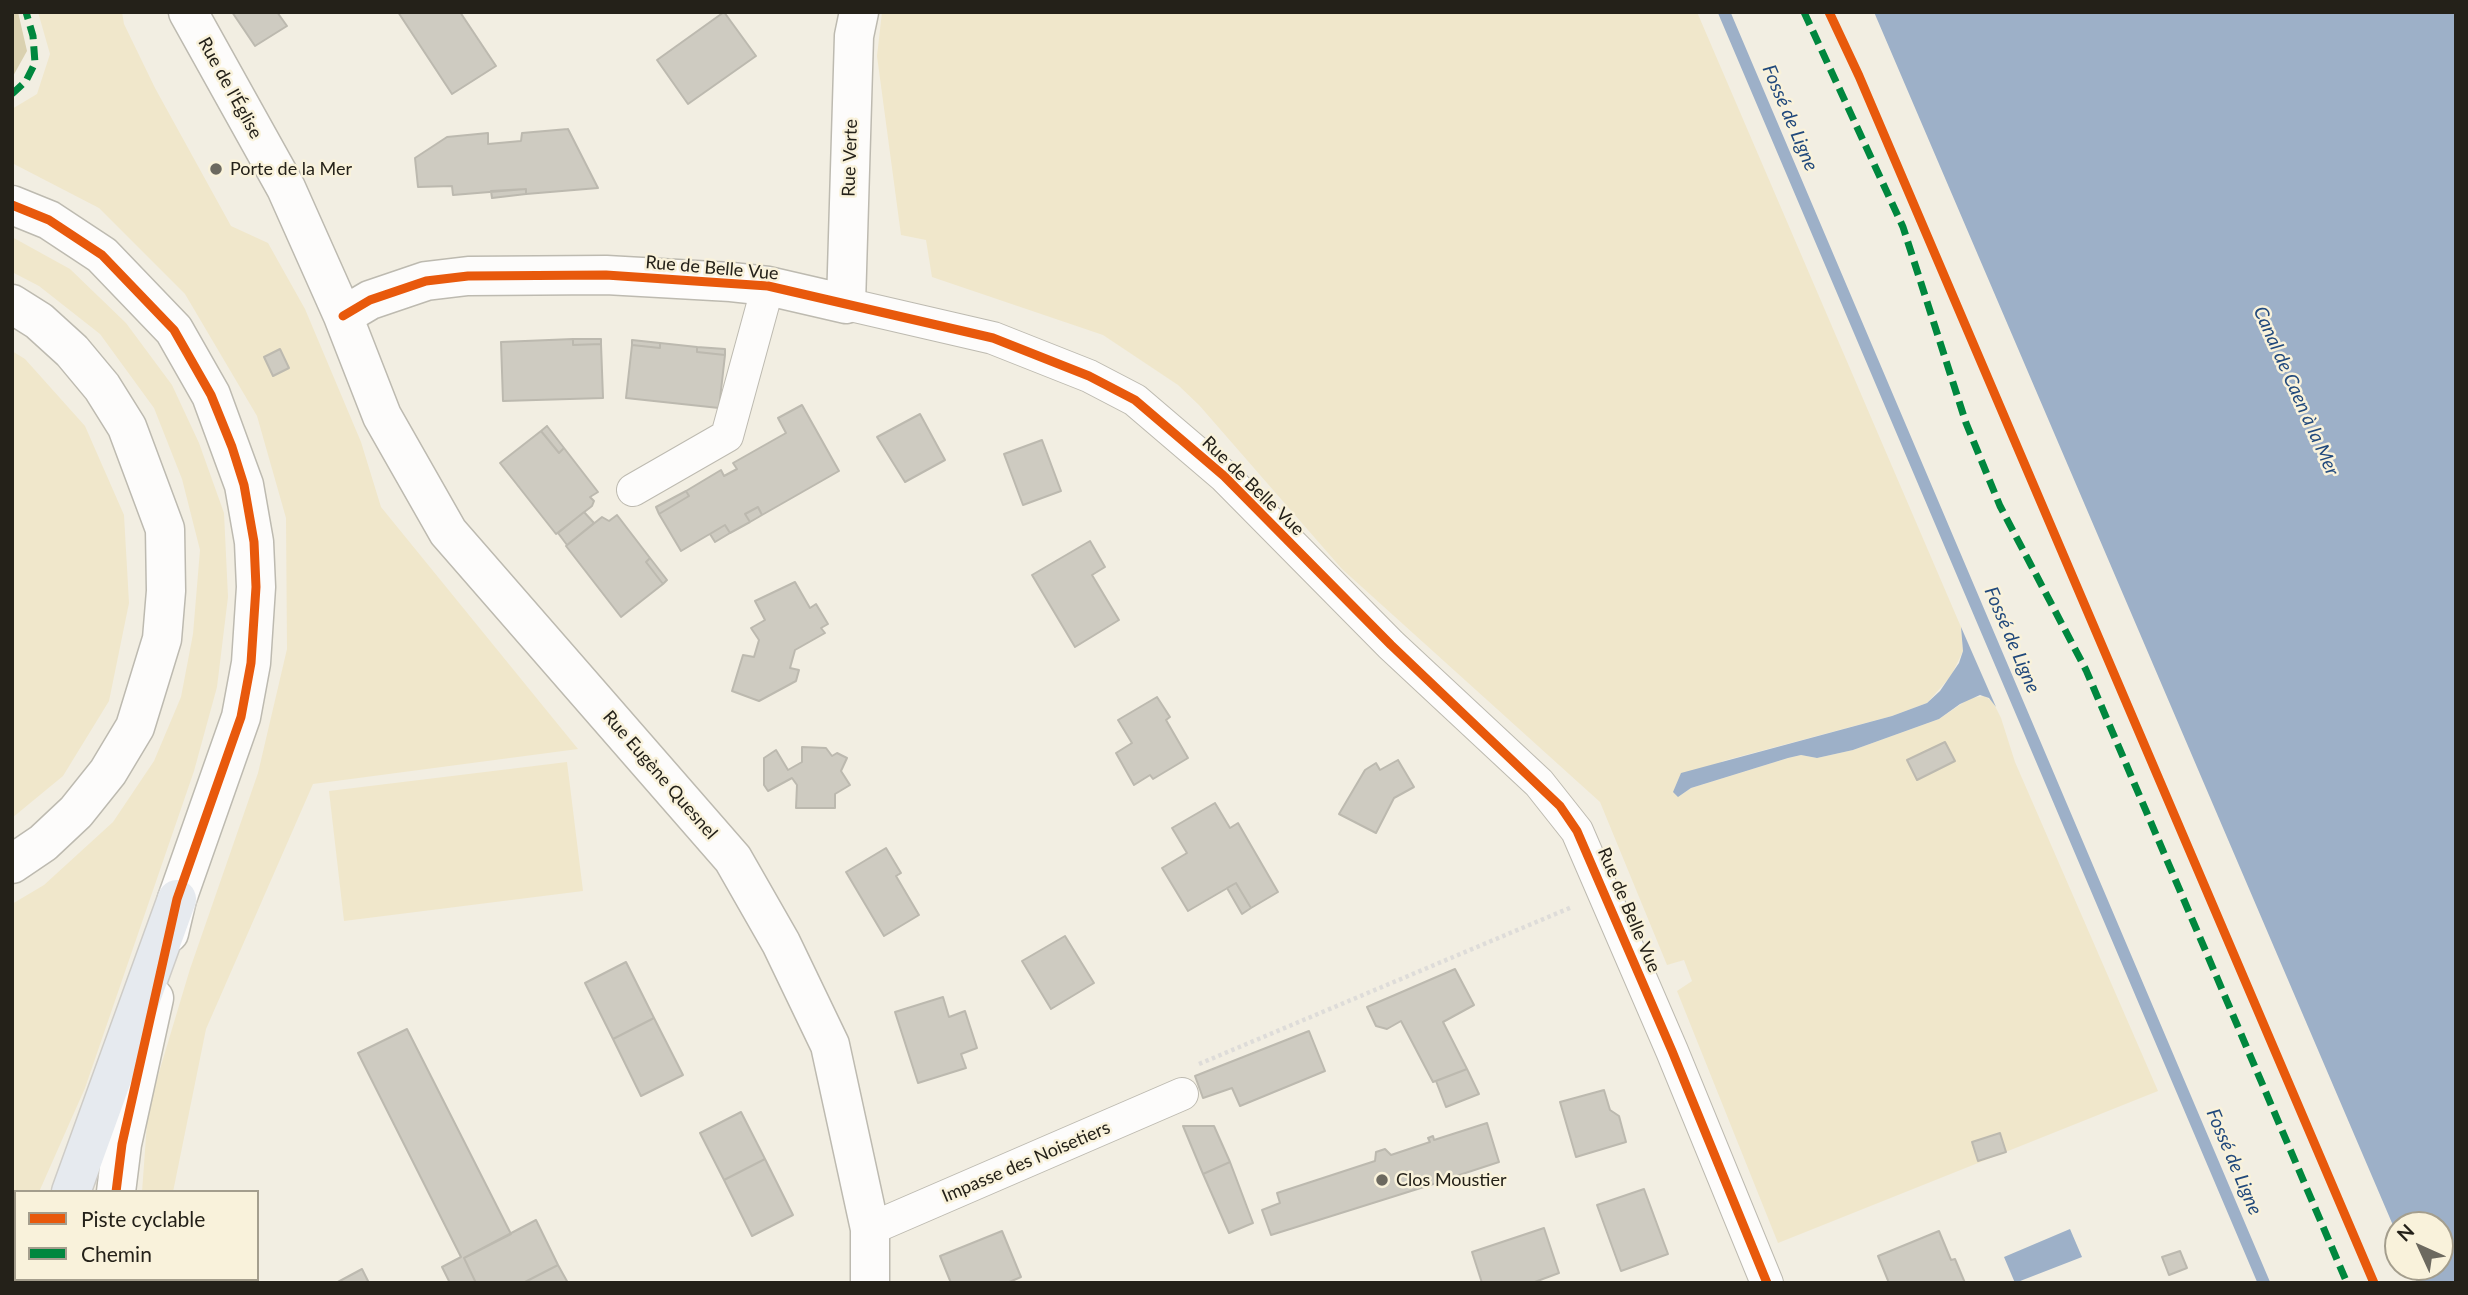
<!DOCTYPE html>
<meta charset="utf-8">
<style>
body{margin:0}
#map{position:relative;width:2468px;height:1295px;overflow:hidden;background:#f2eee2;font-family:Lato,sans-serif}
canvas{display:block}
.frame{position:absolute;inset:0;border:14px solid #242119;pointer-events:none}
.legend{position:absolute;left:14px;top:1190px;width:245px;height:91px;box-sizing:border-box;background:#f9f2db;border:2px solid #a49e8d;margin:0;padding:9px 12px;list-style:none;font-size:21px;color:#242119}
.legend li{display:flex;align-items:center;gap:14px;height:35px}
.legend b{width:35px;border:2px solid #a49e8d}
.north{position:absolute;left:2384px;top:1211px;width:70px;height:70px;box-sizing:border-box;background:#f9f2db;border:2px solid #a49e8d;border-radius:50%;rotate:315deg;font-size:19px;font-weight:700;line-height:28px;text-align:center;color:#242119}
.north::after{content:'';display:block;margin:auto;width:24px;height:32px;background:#6c695f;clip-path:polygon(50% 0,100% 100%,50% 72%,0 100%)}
</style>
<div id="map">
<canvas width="2468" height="1295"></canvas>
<div class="frame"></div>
<ul class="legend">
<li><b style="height:9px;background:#e8590c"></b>Piste cyclable</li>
<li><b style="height:9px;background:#00873e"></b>Chemin</li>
</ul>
<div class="north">N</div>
</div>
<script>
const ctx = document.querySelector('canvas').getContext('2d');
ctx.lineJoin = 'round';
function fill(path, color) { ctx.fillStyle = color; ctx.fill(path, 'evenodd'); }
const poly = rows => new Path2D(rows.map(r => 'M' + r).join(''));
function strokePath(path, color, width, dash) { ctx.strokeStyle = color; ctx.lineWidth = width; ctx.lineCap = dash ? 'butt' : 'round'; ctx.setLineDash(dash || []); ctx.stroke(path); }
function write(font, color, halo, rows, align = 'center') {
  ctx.font = font + ' Lato,sans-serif'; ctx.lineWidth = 5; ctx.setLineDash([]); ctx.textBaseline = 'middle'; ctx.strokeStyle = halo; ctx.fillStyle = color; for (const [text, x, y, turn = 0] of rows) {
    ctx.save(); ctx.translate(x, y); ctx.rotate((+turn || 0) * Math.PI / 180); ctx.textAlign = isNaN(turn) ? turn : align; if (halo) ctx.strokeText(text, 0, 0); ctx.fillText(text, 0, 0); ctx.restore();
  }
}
const green = poly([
 [38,12,122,12,124,24,155,88,231,226,268,243,305,309,361,442,381,507,578,749,313,784,206,1029,173,1192,142,1192,148,1109,190,969,258,773,287,649,286,518,257,416,185,294,99,208,12,163,12,109,37,94,50,54],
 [882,12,1697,12,1961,627,1963,651,1951,676,1927,703,1892,716,1723,761,1678,797,1691,788,1788,758,1801,755,1817,758,1853,750,1939,719,1970,698,1985,696,1993,702,2001,718,2015,762,2158,1091,1778,1243,1677,991,1692,981,1684,960,1667,965,1600,802,1342,569,1199,405,1178,385,1103,335,932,277,926,240,901,235,877,56],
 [12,237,70,269,126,323,172,385,199,443,224,513,228,597,217,687,194,771,85,1088,39,1192,16,1192,16,1269,12,1283,12,904,44,885,113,822,154,761,181,697,193,634,200,550,182,479,154,408,100,334,39,286,12,272],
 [12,351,25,359,85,426,124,515,129,603,109,701,63,776,12,818],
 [567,762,583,891,344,921,329,791]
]);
const forest = poly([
 [12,12,18,12,27,51,12,78]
]);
const water = poly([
 [1874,12,2456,12,2456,1283,2417,1283,2411,1267,2440,1267,2440,1225,2398,1225,2398,1237],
 [1961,627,1996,707,1989,698,1980,695,1960,704,1939,719,1853,750,1817,758,1801,755,1788,758,1691,788,1678,797,1673,792,1681,773,1892,716,1927,703,1940,691,1959,663,1963,651],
 [2070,1229,2082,1257,2015,1283,2004,1257]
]);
const stream = poly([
 [1724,12,2264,1283]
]);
const building = poly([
 [232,12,277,12,287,26,255,46,232,12],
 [398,12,460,12,496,66,452,94,398,12],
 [724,12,756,56,688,104,657,60,724,12],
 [568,129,598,188,526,194,526,189,453,195,452,186,418,187,415,158,447,137,488,133,488,144,521,141,522,133,568,129],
 [526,189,526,194,492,198,491,191,526,189],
 [573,339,573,345,601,344,603,398,503,401,501,342,573,339],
 [573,339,601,339,601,344,573,345,573,339],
 [632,340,660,343,660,348,632,345,632,340],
 [660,343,697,347,697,352,725,355,719,408,626,398,632,345,660,348,660,343],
 [697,347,725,349,725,355,697,352,697,347],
 [280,349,289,368,273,376,264,357,280,349],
 [802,405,839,471,762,515,758,507,745,514,750,522,730,533,725,525,681,551,659,514,689,496,686,491,721,470,724,476,737,469,733,463,786,433,778,418,802,405],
 [920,414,945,460,905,482,877,437,920,414],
 [547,426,564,448,559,453,541,431,547,426],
 [541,431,559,453,564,448,598,492,590,497,594,501,592,506,556,534,500,463,541,431],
 [1042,440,1061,491,1023,505,1004,454,1042,440],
 [686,491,689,496,659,514,656,507,686,491],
 [758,507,762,515,750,522,745,514,758,507],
 [584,512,594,523,567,545,558,533,584,512],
 [617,515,650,558,646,562,663,584,621,617,566,546,602,517,609,521,617,515],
 [725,525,730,533,715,542,710,534,725,525],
 [1090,541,1105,567,1092,575,1119,620,1075,647,1032,575,1090,541],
 [650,558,667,580,663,584,646,562,650,558],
 [795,582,810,608,816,604,828,624,821,628,825,633,795,650,790,668,799,670,796,681,759,701,732,691,743,655,754,657,759,640,751,628,765,620,755,601,795,582],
 [1157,697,1170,717,1166,720,1188,758,1153,779,1150,775,1134,785,1116,753,1132,743,1118,720,1157,697],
 [1945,742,1955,761,1917,780,1907,760,1945,742],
 [802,747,826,748,832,756,837,753,847,758,841,771,850,785,835,794,835,808,796,808,797,785,792,778,768,791,764,785,764,758,776,750,788,770,802,762,802,747],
 [1398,760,1414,787,1394,798,1376,833,1339,814,1365,770,1376,763,1380,770,1398,760],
 [1215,803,1230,828,1238,823,1278,892,1251,908,1236,883,1188,911,1162,868,1187,853,1172,828,1215,803],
 [886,848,901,873,896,876,919,915,884,936,846,872,886,848],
 [1236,883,1251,908,1242,914,1227,888,1236,883],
 [1065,936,1094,983,1051,1009,1022,961,1065,936],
 [626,962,654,1018,613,1039,585,983,626,962],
 [1455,969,1474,1005,1443,1022,1467,1069,1433,1082,1401,1021,1387,1029,1376,1026,1367,1007,1455,969],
 [943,997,949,1017,965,1011,977,1048,961,1054,966,1068,918,1083,895,1012,943,997],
 [654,1018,683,1075,641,1096,613,1039,654,1018],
 [407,1029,511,1234,464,1258,476,1283,450,1283,442,1267,461,1257,358,1053,407,1029],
 [1309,1031,1325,1071,1240,1106,1232,1088,1203,1098,1195,1076,1309,1031],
 [1467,1069,1479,1094,1446,1107,1436,1081,1467,1069],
 [1604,1090,1610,1110,1619,1116,1626,1142,1576,1157,1560,1102,1604,1090],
 [741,1112,765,1159,724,1180,700,1133,741,1112],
 [1487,1123,1499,1162,1447,1179,1448,1183,1444,1185,1443,1181,1271,1235,1262,1210,1280,1203,1277,1193,1375,1161,1376,1152,1385,1149,1391,1155,1430,1142,1428,1138,1433,1136,1434,1140,1487,1123],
 [1183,1126,1214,1126,1230,1162,1203,1174,1183,1126],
 [2000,1133,2006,1152,1978,1161,1972,1142,2000,1133],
 [765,1159,793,1215,752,1236,724,1180,765,1159],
 [1230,1162,1253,1223,1229,1233,1203,1174,1230,1162],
 [1644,1189,1668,1254,1621,1271,1597,1205,1644,1189],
 [536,1220,558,1265,523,1283,476,1283,464,1258,536,1220],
 [1544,1228,1559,1273,1532,1283,1482,1283,1472,1252,1544,1228],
 [1002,1231,1021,1277,1007,1283,951,1283,940,1256,1002,1231],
 [1939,1231,1951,1260,1955,1259,1965,1283,1889,1283,1878,1256,1939,1231],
 [2180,1251,2187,1268,2169,1275,2162,1257,2180,1251],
 [558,1265,568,1283,523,1283,558,1265],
 [362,1269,369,1283,336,1283,362,1269]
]);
const path = poly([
 [1199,1064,1572,907]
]);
const minor = poly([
 [846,304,993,338,1089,376,1135,400,1224,476,1391,645,1539,783,1577,831,1672,1051,1767,1283],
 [633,490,727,436,768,286],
 [870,1229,1182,1094]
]);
const tertiary = poly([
 [188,12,286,188,343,316,382,416,448,532,733,859,781,943,830,1045,870,1229,870,1283],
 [343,316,370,300,426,281,468,276,606,275,731,282,768,286,846,304,854,36,859,12]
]);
const secondary = poly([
 [12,205,49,220,102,255,174,330,211,395,244,485,254,542,256,587,251,663,241,717,177,899,169,933],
 [12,304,39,321,72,351,102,387,127,427,165,529,166,591,162,639,135,727,108,772,76,812,43,843,12,864],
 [116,1192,122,1144,154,998],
 [120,1279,121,1283]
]);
const trunk = poly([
 [71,1192,177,899],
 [42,1283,43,1279]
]);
const quiet = poly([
 [1804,12,1903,227,1966,423,2000,506,2086,670,2347,1283],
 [12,94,26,81,35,63,33,36,26,12]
]);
const cycleway = poly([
 [1829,12,1859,76,2374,1283],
 [12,205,49,220,102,255,174,330,211,395,232,447,244,485,254,542,256,587,251,663,241,717,177,899,122,1144,116,1192],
 [343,316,370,300,426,281,468,276,606,275,768,286,993,338,1089,376,1135,400,1224,476,1391,645,1560,806,1577,831,1672,1051,1767,1283]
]);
const markers = [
 [216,169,7,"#6c695f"],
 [1382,1180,7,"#6c695f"]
];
const streetNames = [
 ["Rue de l'Église",230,88,61],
 ["Rue Verte",850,158,-88],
 ["Rue de Belle Vue",712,268,5],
 ["Rue de Belle Vue",1253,486,44],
 ["Rue Eugène Quesnel",660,775,49],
 ["Rue de Belle Vue",1629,910,67],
 ["Impasse des Noisetiers",1026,1162,-23]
];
const poiNames = [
 ["Porte de la Mer",230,169],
 ["Clos Moustier",1396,1180]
];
const waterNames = [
 ["Fossé de Ligne",1790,118,67],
 ["Canal de Caen à la Mer",2296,391,66],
 ["Fossé de Ligne",2012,640,67],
 ["Fossé de Ligne",2234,1162,67]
];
fill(green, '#f0e7cb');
fill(forest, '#dad1b0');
fill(water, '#9db0c8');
strokePath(stream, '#9db0c8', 12);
fill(building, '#cecbc1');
strokePath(building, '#bcb9af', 2);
strokePath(minor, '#bdbab0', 34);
strokePath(tertiary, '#bdbab0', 41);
strokePath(secondary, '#bdbab0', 41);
strokePath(trunk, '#ceccc7', 41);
strokePath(path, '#dedcd9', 4.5, [3.5, 3.5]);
strokePath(minor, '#fdfcfb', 32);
strokePath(tertiary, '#fdfcfb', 38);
strokePath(secondary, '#fdfcfb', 38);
strokePath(trunk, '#e6eaef', 38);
strokePath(quiet, '#00873e', 7, [14, 7]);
strokePath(cycleway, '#e8590c', 9);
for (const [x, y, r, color] of markers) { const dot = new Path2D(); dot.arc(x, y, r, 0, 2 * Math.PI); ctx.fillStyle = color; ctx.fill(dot); strokePath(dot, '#f9f2db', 2.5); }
write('18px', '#242119', '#f9f2db', streetNames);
write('18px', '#242119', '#f9f2db', poiNames, 'left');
write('italic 19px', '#21497c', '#f9f2db', waterNames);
</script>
